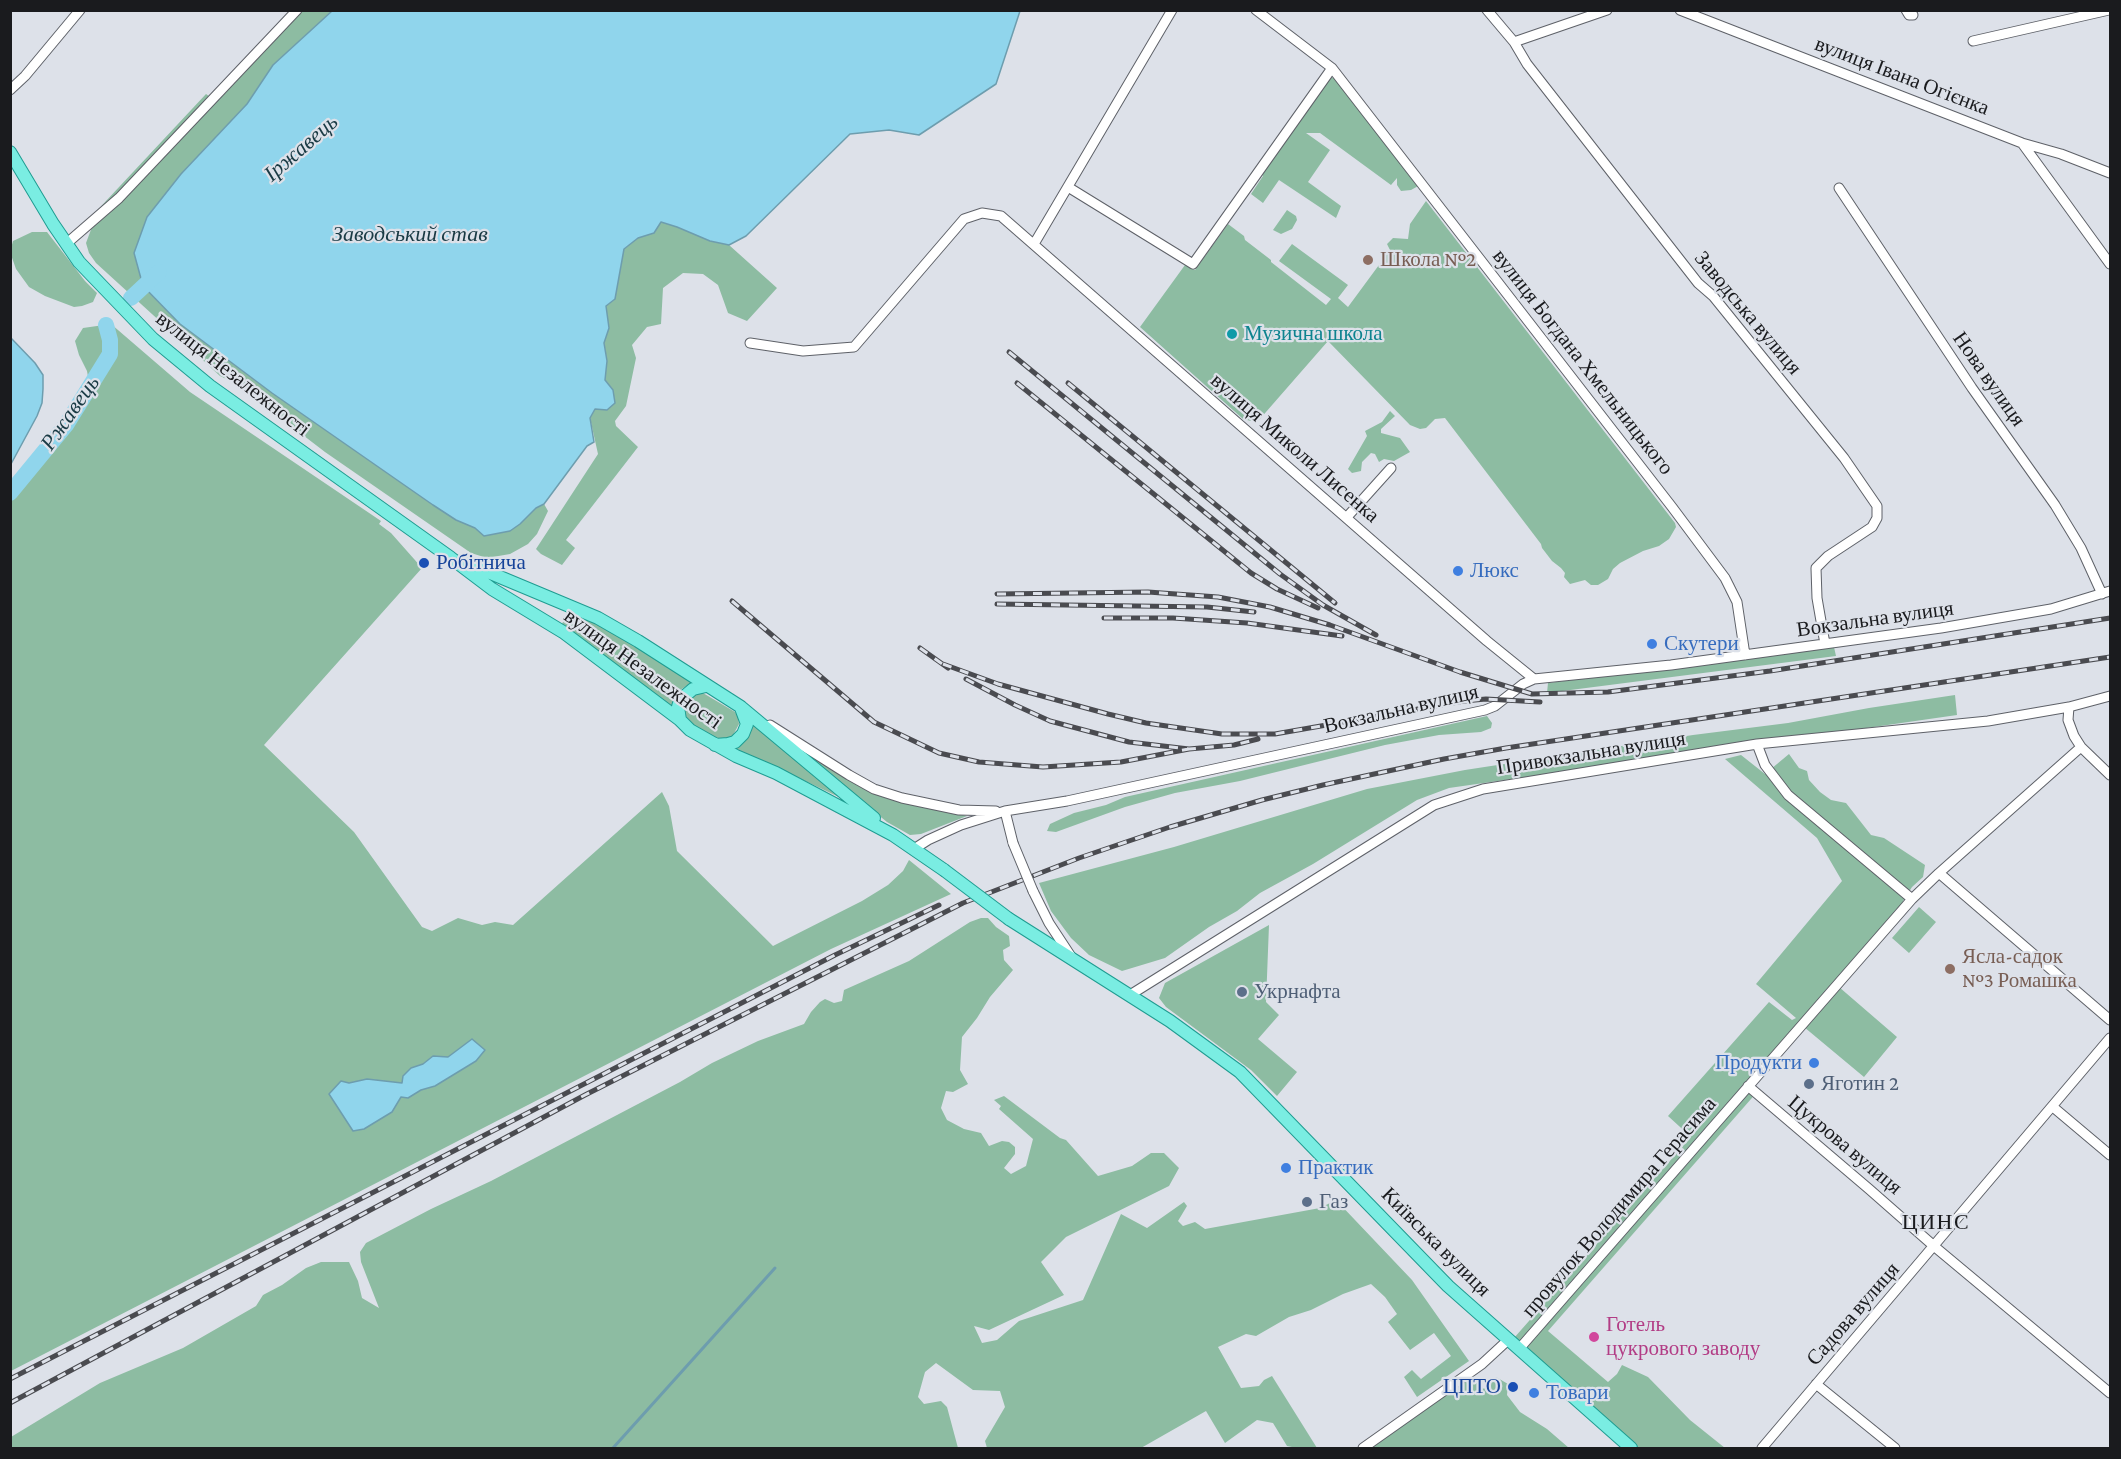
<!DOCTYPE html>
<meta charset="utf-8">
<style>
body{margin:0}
#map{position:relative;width:2121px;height:1459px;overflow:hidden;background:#dde1e9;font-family:"Crimson Pro",serif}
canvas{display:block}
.frame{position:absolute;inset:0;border:12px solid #1a1b1e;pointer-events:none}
</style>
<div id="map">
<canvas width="2121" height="1459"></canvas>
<div class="frame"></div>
</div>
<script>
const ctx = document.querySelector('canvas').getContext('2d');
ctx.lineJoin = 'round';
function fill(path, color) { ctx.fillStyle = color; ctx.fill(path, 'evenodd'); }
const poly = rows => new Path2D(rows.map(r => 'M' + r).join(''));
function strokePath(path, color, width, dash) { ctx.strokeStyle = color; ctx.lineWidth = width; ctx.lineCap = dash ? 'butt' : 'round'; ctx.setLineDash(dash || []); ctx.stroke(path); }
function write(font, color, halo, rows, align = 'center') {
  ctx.font = font + ' "Crimson Pro",serif'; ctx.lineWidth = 4.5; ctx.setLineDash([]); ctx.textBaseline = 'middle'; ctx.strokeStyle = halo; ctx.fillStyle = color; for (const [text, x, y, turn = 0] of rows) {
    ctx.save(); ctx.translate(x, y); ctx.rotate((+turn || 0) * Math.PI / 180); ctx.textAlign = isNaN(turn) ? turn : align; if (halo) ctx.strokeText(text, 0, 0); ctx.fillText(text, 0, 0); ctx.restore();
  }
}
const green = poly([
 [300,11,332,11,273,65,247,104,181,174,147,217,143,286,180,324,272,393,456,520,475,528,520,524,536,508,544,504,548,511,537,534,528,544,510,554,487,558,471,553,325,452,235,383,220,376,96,263,89,253,86,243,92,227,91,217,206,94,216,101],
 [1324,77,1336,78,1420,185,1411,190,1401,191,1397,185,1397,178,1391,185,1320,133,1306,133,1330,150,1308,182,1341,206,1336,218,1279,180,1263,203,1251,194,1263,176,1258,169],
 [1426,201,1675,523,1676,527,1669,539,1659,546,1643,551,1620,563,1613,569,1608,579,1598,585,1591,585,1585,580,1570,584,1564,577,1565,573,1561,568,1552,561,1542,548,1541,544,1445,418,1435,419,1426,428,1420,429,1410,425,1328,341,1259,420,1251,421,1243,419,1140,327,1185,265,1195,270,1228,224,1244,236,1245,240,1271,260,1271,262,1326,305,1331,299,1279,261,1292,244,1348,285,1338,298,1348,307,1390,250,1387,244,1393,238,1408,239,1410,224],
 [1287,210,1296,216,1297,220,1292,229,1281,234,1273,230],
 [661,222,677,227,710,241,729,245,777,288,747,321,728,313,718,285,703,274,683,273,663,288,661,324,647,327,632,345,636,358,626,406,615,421,616,426,638,447,566,540,575,548,562,565,541,554,536,549,598,454,590,418,595,409,613,390,605,380,607,361,604,343,609,328,606,306,615,299,624,249,638,238,654,233],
 [32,232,47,232,85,281,97,293,93,302,82,306,74,307,45,296,29,287,16,269,10,252,13,241],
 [111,324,190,392,381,521,379,524,391,533,422,568,264,745,354,832,422,927,432,931,458,918,482,925,495,922,513,925,662,792,669,806,677,851,773,946,862,901,888,885,903,871,909,860,951,894,831,949,11,1371,11,499,49,450,90,388,87,371,79,355,75,341,83,328],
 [433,1056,476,1061,435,1086,421,1090,408,1098,401,1097,397,1103,341,1081,348,1083,367,1079,402,1083,411,1068,423,1064],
 [1390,411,1395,416,1381,429,1381,433,1400,438,1410,452,1394,461,1384,459,1379,462,1375,454,1371,453,1362,462,1361,471,1352,473,1348,469,1367,436,1365,431,1382,422],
 [569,612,596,623,694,681,677,692,672,708,560,627],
 [1834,647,1836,656,1547,693,1548,683],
 [703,693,735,712,738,717,739,724,732,737,716,741,699,731,687,720,685,712,687,703,696,694],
 [1955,695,1957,715,1449,788,1417,800,1313,864,1260,893,1237,911,1209,927,1165,958,1122,971,1089,955,1071,938,1051,911,1039,883,1174,847,1367,789,1465,770,1693,735,1788,723,1869,708],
 [1487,716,1492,723,1491,728,1481,732,1439,735,1385,745,1240,781,1175,793,1125,807,1056,832,1047,831,1050,824,1074,813,1106,805,1125,797],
 [751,722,843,799,772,765,734,749,745,740],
 [782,737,900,801,967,816,921,834,910,835,887,822],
 [1789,754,1799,768,1807,771,1809,780,1820,792,1831,800,1846,803,1871,835,1884,838,1925,865,1923,877,1912,887,1903,901,1910,908,1839,987,1897,1037,1864,1077,1804,1027,1753,1086,1758,1091,1548,1331,1608,1382,1617,1374,1622,1365,1648,1377,1690,1420,1725,1448,1638,1448,1514,1338,1691,1137,1668,1116,1769,1002,1792,1020,1796,1018,1756,984,1842,881,1817,838,1725,759,1741,755,1765,774],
 [1919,907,1936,922,1909,953,1892,938],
 [981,918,988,918,996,927,1009,936,1010,946,1003,950,1004,960,1013,970,990,997,977,1018,962,1037,960,1070,968,1084,953,1092,946,1091,941,1108,947,1120,964,1129,981,1133,989,1146,1002,1141,1009,1142,1015,1147,1015,1154,1004,1168,1011,1174,1026,1166,1033,1139,999,1109,1001,1106,994,1100,1004,1096,1060,1138,1066,1140,1098,1176,1132,1166,1151,1153,1164,1153,1179,1168,1169,1186,1066,1237,1041,1262,1064,1295,989,1330,974,1326,982,1343,997,1340,1019,1321,1083,1300,1121,1214,1147,1228,1184,1202,1187,1206,1178,1221,1183,1226,1195,1222,1205,1229,1320,1208,1336,1200,1412,1280,1469,1361,1417,1397,1404,1377,1412,1370,1421,1379,1451,1356,1434,1333,1410,1350,1388,1322,1397,1314,1385,1297,1371,1284,1343,1294,1311,1310,1289,1317,1256,1336,1246,1334,1218,1347,1241,1388,1259,1386,1264,1380,1272,1376,1317,1448,1297,1448,1287,1446,1273,1423,1257,1420,1225,1443,1206,1411,1141,1448,987,1448,985,1441,1005,1407,1000,1391,973,1390,936,1363,925,1372,918,1397,924,1404,941,1401,947,1407,958,1448,11,1448,11,1437,100,1383,183,1348,256,1306,263,1295,282,1285,306,1268,321,1262,349,1262,358,1281,362,1298,379,1308,361,1262,360,1252,366,1243,431,1209,491,1181,680,1082,712,1063,758,1041,804,1024,811,1012,820,1002,825,999,834,1003,842,1001,844,990,909,961,970,922],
 [1269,925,1266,1002,1279,1015,1258,1039,1297,1072,1277,1096,1251,1070,1166,1007,1159,998,1165,983],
 [1472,1377,1484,1389,1496,1377,1508,1384,1507,1395,1520,1412,1547,1429,1569,1448,1370,1448]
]);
const water = poly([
 [332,11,332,10,1020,11,996,84,919,135,889,130,850,134,746,236,729,245,710,241,677,227,661,222,654,233,638,238,624,249,615,299,606,306,609,328,604,343,607,361,605,380,613,390,615,403,607,410,595,409,590,418,594,442,587,446,544,504,536,508,520,524,510,531,484,536,475,528,456,520,433,505,272,393,180,324,143,286,134,253,147,217,181,174,247,104,273,65,332,11],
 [11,338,35,363,43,375,43,389,42,403,37,416,11,464,11,338],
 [472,1039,485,1050,476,1061,435,1086,421,1090,408,1098,401,1097,392,1112,364,1129,353,1131,329,1094,341,1081,349,1083,367,1079,402,1083,403,1076,411,1068,423,1064,433,1056,448,1057,472,1039]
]);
const stream = poly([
 [613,1448,775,1268]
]);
const river = poly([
 [131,298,159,272],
 [10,493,66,425,110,354,110,340,106,325]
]);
const minor = poly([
 [1256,10,1332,68,1672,507,1725,578,1737,602,1745,655],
 [1487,10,1514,42,1527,64,1698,283,1713,296,1844,458,1877,506,1877,518,1872,527,1828,556,1816,568,1817,598,1825,644],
 [1680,10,2022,143,2061,154,2110,173],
 [1906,10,1909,15,1913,15],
 [1973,41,2109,10],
 [1514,42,1607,10],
 [10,90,25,76,80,10],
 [2022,143,2110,264],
 [1068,187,1193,264,1332,68],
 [1839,188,1972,388,2055,505,2081,548,2102,594],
 [66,244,119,198,297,10],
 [1034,244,1172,10],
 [750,343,803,351,854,347,964,219,982,213,1001,216,1487,641,1534,679],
 [1347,517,1391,468],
 [2069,707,2068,720,2074,736,2081,747,2110,775],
 [770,725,849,775,874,789,902,798,959,810,996,811],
 [1757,744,1765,765,1788,795,1912,899],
 [1005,811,1013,843],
 [914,849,928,840,961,825,1005,811,1067,801,1485,710,1495,706,1523,684,1534,679,1671,665,1941,628,2051,609,2110,591],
 [1939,873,2110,1020],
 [1033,891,1049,923,1072,958],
 [1130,995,1434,805,1483,789,1757,744,1988,721,2069,707,2110,696],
 [1748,1086,1869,1189,1935,1247,2110,1393],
 [2053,1107,2110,1155],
 [1519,1349,1912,899,1939,873,2081,747],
 [1816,1384,1895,1448],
 [1363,1448,1482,1364,1508,1340],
 [1762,1448,2110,1038]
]);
const major = poly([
 [10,152,53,224,79,262,153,339,210,386,451,558,492,589,563,632,680,720,690,730,736,756,776,773,893,835,944,870],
 [464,562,598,618,638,641,741,707,874,818],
 [680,720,678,707,680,700,693,689,706,686],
 [715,745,728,744,735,742,743,734,747,724,741,708],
 [1009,919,1170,1021,1240,1072,1448,1286,1631,1448]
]);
const rail = poly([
 [1009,352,1280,574,1323,605,1376,635],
 [1017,383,1251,573,1277,589,1318,608],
 [1068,383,1335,603],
 [997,594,1148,592,1218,597,1270,607,1330,625,1460,672,1532,694,1608,692,1770,671,2110,618],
 [732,601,874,722,939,753,979,762,1043,767,1121,762,1189,749],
 [997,604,1207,607,1254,612],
 [1104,618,1173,618,1247,623,1342,636],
 [920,648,948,668],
 [943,664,998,684,1108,714,1146,723,1222,734,1275,734,1464,701,1486,699,1540,702],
 [966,679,1015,705,1050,721,1129,742,1189,749,1234,745,1258,739],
 [10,1379,835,955,939,905],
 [10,1403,585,1095,963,903,1079,858,1170,827,1262,800,1323,785,1444,759,1506,748,2110,657]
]);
const minorBridge = poly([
 [1013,843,1033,891]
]);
const majorBridge = poly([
 [944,870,1009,919]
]);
const markers = [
 [1368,260,6,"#8d6e63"],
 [1232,334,6,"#0f9aa8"],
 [424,563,6,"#1a4fb4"],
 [1458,571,6,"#3f7fe0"],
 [1652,644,6,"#3f7fe0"],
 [1950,969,6,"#8d6e63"],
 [1242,992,6,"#5c6f8a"],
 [1814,1063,6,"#3f7fe0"],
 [1809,1084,6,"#5c6f8a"],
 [1286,1168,6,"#3f7fe0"],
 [1307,1202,6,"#5c6f8a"],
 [1594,1337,6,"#d1479c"],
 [1513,1387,6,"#1a4fb4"],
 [1534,1393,6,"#3f7fe0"]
];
const streetNames = [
 ["вулиця Івана Огієнка",1902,76,21],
 ["Заводська вулиця",1748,313,50],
 ["вулиця Богдана Хмельницького",1583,362,52],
 ["вулиця Незалежності",233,374,38],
 ["Нова вулиця",1989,379,55],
 ["вулиця Миколи Лисенка",1295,448,41],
 ["Вокзальна вулиця",1875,619,-8],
 ["вулиця Незалежності",643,669,36],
 ["Вокзальна вулиця",1401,709,-13],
 ["Привокзальна вулиця",1591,753,-9],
 ["Цукрова вулиця",1845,1145,40],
 ["провулок Володимира Герасима",1619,1207,-49],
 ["Київська вулиця",1436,1242,45],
 ["Садова вулиця",1853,1314,-49]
];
const educationNames = [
 ["Школа №2",1380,260],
 ["Ясла-садок",1962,957],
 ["№3 Ромашка",1962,981]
];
const cultureNames = [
 ["Музична школа",1244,334]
];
const transitNames = [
 ["Робітнича",436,563],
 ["ЦПТО",1501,1387,"right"]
];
const shopNames = [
 ["Люкс",1470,571],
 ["Скутери",1664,644],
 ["Продукти",1802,1063,"right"],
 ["Практик",1298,1168],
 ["Товари",1546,1393]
];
const serviceNames = [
 ["Укрнафта",1254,992],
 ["Яготин 2",1821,1084],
 ["Газ",1319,1202]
];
const hotelNames = [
 ["Готель",1606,1325],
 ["цукрового заводу",1606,1349]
];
const waterNames = [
 ["Іржавець",301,148,-41],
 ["Заводський став",410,234],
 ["Ржавець",70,413,-55]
];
const neighbourhoodNames = [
 ["ЦИНС",1936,1222]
];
fill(green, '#8dbca2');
fill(water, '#90d5ec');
strokePath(water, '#6d9dae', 1.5);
strokePath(stream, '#6d9dae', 3);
strokePath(river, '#90d5ec', 16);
strokePath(minor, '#5e6168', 11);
strokePath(major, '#1f9c91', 14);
strokePath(minor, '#fff', 9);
strokePath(major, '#7aede2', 12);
strokePath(rail, '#4a4b50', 5);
strokePath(rail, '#dde1e9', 3, [9]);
strokePath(minorBridge, '#5e6168', 11, []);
strokePath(majorBridge, '#1f9c91', 14, []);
strokePath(minorBridge, '#fff', 9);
strokePath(majorBridge, '#7aede2', 12);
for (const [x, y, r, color] of markers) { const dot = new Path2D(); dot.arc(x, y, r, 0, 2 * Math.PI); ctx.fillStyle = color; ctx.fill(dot); strokePath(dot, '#dde1e9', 2); }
write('21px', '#1a1b1e', '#dde1e9', streetNames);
write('21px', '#785e54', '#dde1e9', educationNames, 'left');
write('21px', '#0d838f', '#dde1e9', cultureNames, 'left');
write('21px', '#164399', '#dde1e9', transitNames, 'left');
write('21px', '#366cbe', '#dde1e9', shopNames, 'left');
write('21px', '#4e5e75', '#dde1e9', serviceNames, 'left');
write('21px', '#b23c85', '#dde1e9', hotelNames, 'left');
write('italic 22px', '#193a44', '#dde1e9', waterNames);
ctx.letterSpacing = '1.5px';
write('22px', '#1a1b1e', '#dde1e9', neighbourhoodNames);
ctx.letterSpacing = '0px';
</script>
